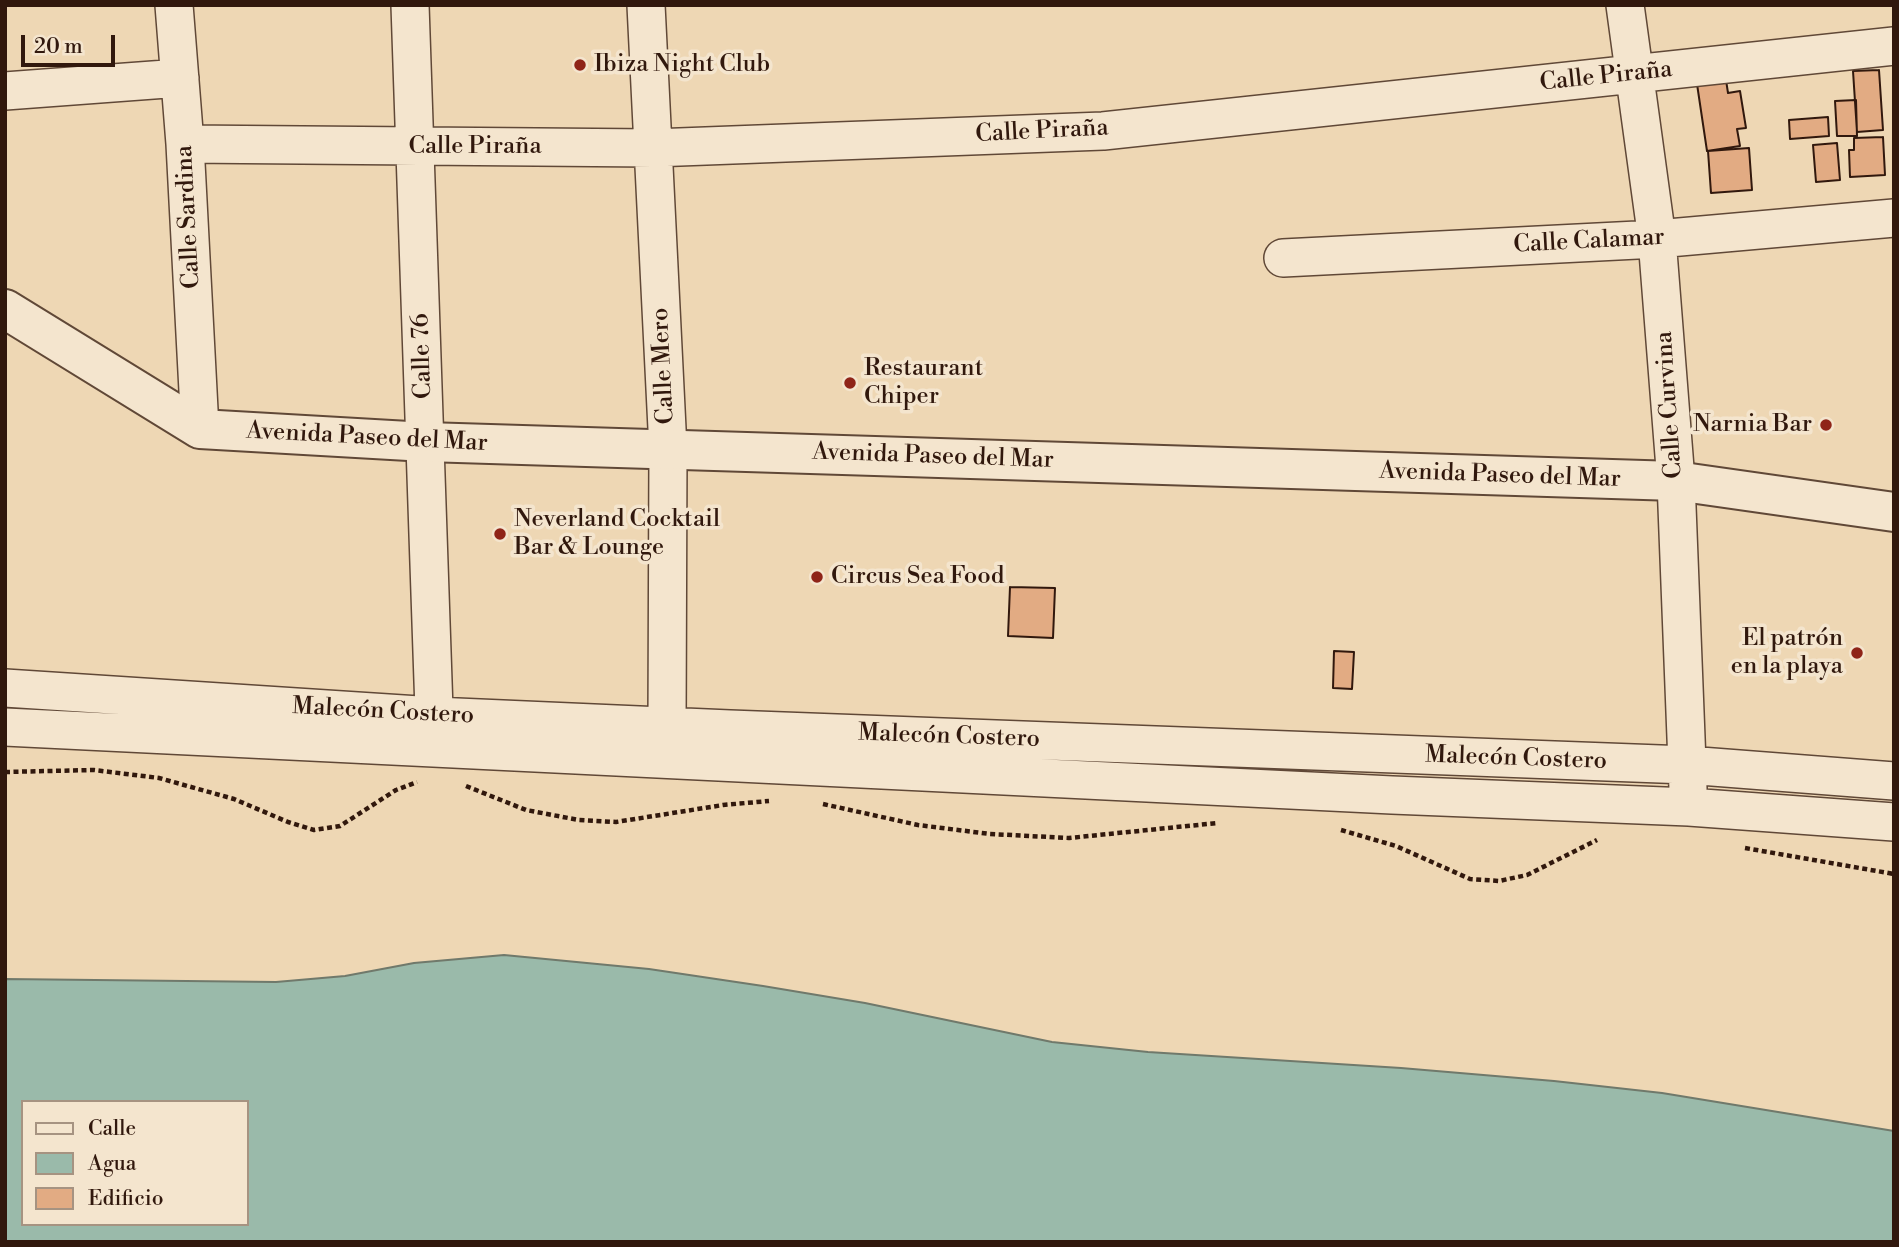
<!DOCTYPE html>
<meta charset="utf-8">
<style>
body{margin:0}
#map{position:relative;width:1899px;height:1247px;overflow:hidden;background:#eed7b4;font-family:"Libre Bodoni",serif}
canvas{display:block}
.frame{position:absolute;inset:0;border:7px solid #31180d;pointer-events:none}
.legend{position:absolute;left:21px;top:1100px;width:228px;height:126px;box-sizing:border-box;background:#f4e5ce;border:2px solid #a69381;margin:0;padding:9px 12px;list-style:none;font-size:21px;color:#31180d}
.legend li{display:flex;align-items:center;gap:14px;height:35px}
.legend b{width:35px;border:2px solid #a69381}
.scale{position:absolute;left:21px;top:35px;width:94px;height:32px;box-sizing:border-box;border:4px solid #31180d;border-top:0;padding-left:9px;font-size:21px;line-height:24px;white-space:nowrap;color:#31180d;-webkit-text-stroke:5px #f4e5ce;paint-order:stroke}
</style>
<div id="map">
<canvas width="1899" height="1247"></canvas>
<div class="frame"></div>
<ul class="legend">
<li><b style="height:9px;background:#f4e5ce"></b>Calle</li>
<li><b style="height:19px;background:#9abaaa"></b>Agua</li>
<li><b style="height:19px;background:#e2ab83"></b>Edificio</li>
</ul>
<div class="scale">20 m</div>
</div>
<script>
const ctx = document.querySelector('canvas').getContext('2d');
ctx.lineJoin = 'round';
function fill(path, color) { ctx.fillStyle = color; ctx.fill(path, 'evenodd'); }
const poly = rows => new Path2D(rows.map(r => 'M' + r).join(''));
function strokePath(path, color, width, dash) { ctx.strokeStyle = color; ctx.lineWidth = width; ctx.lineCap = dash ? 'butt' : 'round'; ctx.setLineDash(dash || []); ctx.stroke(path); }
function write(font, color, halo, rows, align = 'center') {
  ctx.font = font + ' "Libre Bodoni",serif'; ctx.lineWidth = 7; ctx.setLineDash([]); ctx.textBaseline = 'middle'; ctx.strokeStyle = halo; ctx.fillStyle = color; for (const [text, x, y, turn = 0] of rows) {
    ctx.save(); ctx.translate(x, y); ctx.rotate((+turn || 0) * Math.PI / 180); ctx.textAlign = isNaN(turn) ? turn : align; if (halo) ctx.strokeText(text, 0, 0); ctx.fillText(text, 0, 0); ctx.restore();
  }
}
const water = poly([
 [504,955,649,969,763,986,865,1003,1052,1042,1148,1052,1401,1068,1554,1081,1662,1093,1894,1131,1894,1242,5,1242,5,979,276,982,345,976,414,963,504,955],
 [23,1102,247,1102,247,1224,23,1224,23,1102]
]);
const building = poly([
 [1879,70,1883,130,1857,132,1853,71,1879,70],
 [1726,80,1728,93,1740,91,1746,128,1737,129,1740,146,1707,151,1697,84,1726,80],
 [1856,100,1857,136,1837,136,1835,101,1856,100],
 [1828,117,1829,136,1790,139,1789,120,1828,117],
 [1883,137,1885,175,1850,177,1849,150,1854,150,1854,138,1883,137],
 [1837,143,1840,180,1816,182,1813,145,1837,143],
 [1749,148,1752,190,1711,193,1708,151,1749,148],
 [1010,587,1055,588,1053,638,1008,636,1010,587],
 [1334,651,1354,652,1352,689,1333,688,1334,651]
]);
const path = poly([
 [5,772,94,770,159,778,234,799,288,822,314,830,340,826,396,790,417,782],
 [466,786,526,810,579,820,616,822,723,805,769,801],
 [823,804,918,825,990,834,1069,838,1217,823],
 [1341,830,1396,846,1470,879,1499,881,1527,875,1597,840],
 [1745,848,1894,874]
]);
const minor = poly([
 [174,5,185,144,200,429],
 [410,5,435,740],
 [646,5,668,449,667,726],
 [1625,5,1657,239,1676,481,1688,789],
 [5,91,180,78],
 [185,144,653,148,1103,131,1894,46],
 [1283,258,1657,239,1894,218],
 [5,688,434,716,730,729,1687,765,1894,781],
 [5,727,1392,795,1689,807,1894,822]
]);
const tertiary = poly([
 [5,309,200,429,426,442,1676,481,1894,512]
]);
const markers = [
 [580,65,7,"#8f2418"],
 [850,383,7,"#8f2418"],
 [1826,425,7,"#8f2418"],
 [500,534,7,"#8f2418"],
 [817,577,7,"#8f2418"],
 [1857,653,7,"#8f2418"]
];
const poiNames = [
 ["Ibiza Night Club",594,65],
 ["Restaurant",864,369],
 ["Chiper",864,397],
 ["Narnia Bar",1812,425,"right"],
 ["Neverland Cocktail",514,520],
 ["Bar & Lounge",514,548],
 ["Circus Sea Food",831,577],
 ["El patrón",1843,639,"right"],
 ["en la playa",1843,667,"right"]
];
const streetNames = [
 ["Calle Piraña",1606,77,-6],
 ["Calle Piraña",1042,132,-3],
 ["Calle Piraña",475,147],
 ["Calle Sardina",189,217,-93],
 ["Calle Calamar",1589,242,-3],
 ["Calle 76",423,356,-92],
 ["Calle Mero",664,366,-93],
 ["Calle Curvina",1670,405,-94],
 ["Avenida Paseo del Mar",367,438,3],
 ["Avenida Paseo del Mar",933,457,2],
 ["Avenida Paseo del Mar",1500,476,2],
 ["Malecón Costero",383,712,3],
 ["Malecón Costero",949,737,2],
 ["Malecón Costero",1516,759,2]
];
fill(water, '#9abaaa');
strokePath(water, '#70796b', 2);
fill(building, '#e2ab83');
strokePath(building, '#31180d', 2);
strokePath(minor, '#604837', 40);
strokePath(tertiary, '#604837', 42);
strokePath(path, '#31180d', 4.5, [5, 3.5]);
strokePath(minor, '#f4e5ce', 37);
strokePath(tertiary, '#f4e5ce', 38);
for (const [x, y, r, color] of markers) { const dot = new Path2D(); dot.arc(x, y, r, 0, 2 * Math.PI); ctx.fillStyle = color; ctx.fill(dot); strokePath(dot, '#f4e5ce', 2.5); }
write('24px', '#31180d', '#f4e5ce', poiNames, 'left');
write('24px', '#31180d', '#f4e5ce', streetNames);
</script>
